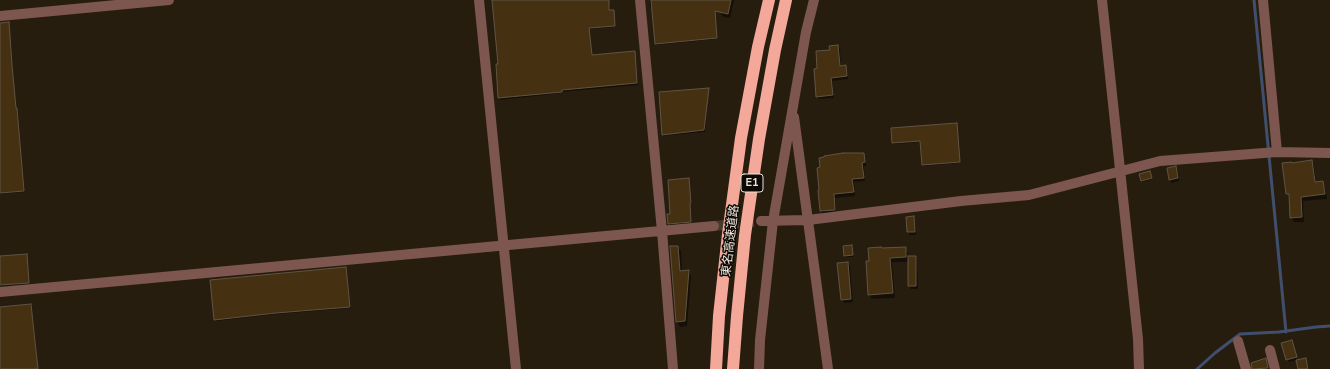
<!DOCTYPE html>
<meta charset="utf-8">
<style>
body{margin:0}
canvas{display:block;background:#271d0e}
</style>
<canvas width="1330" height="369"></canvas>
<script>
const ctx = document.querySelector('canvas').getContext('2d');
ctx.lineJoin = 'round';
function fill(path, color) { ctx.fillStyle = color; ctx.fill(path, 'evenodd'); }
const poly = rows => new Path2D(rows.map(r => 'M' + r).join(''));
function strokePath(path, color, width, dash) { ctx.strokeStyle = color; ctx.lineWidth = width; ctx.lineCap = dash ? 'butt' : 'round'; ctx.setLineDash(dash || []); ctx.stroke(path); }
function write(font, color, halo, rows, align = 'center') {
  ctx.font = font + ' "Nunito Sans","Noto Sans JP",sans-serif'; ctx.lineWidth = 3; ctx.setLineDash([]); ctx.textBaseline = 'middle'; ctx.strokeStyle = halo; ctx.fillStyle = color; for (const [text, x, y, turn = 0] of rows) {
    ctx.save(); ctx.translate(x, y); ctx.rotate((+turn || 0) * Math.PI / 180); ctx.textAlign = isNaN(turn) ? turn : align; if (halo) ctx.strokeText(text, 0, 0); ctx.fillText(text, 0, 0); ctx.restore();
  }
}
const shadow = poly([
 [493,0,609,0,610,11,614,12,615,27,589,29,592,56,635,53,638,85,562,92,563,93,500,100,497,65,499,65],
 [650,0,714,0,717,39,656,45,652,8,650,7],
 [723,0,734,0,730,18,723,17,720,12],
 [0,24,12,67,16,109,18,110,24,192,0,194],
 [838,46,840,49,841,67,845,66,847,69,848,79,832,81,834,98,819,99,817,96,818,69,831,51],
 [708,89,705,132,663,136,660,93],
 [956,124,960,163,924,166,921,142,894,144,893,142],
 [863,154,865,158,866,166,864,166,865,181,854,182,855,196,835,198,836,213,823,214,821,211],
 [1312,162,1314,166,1316,183,1322,182,1325,187,1327,199,1303,201,1304,222,1294,222,1291,218,1290,198,1287,194,1292,164],
 [1176,168,1178,171,1179,181,1171,183,1170,179],
 [1150,173,1152,179,1143,182,1142,181],
 [689,179,692,204,690,204,691,223,670,225,671,215],
 [913,218,915,221,916,235,910,235,908,232],
 [671,247,678,247,681,251,682,271,688,271,691,276,687,326,680,327,677,322],
 [844,247,852,247,853,257,845,257],
 [905,248,908,253,908,257,915,257,917,260,918,289,911,289,909,286,909,262,892,262,895,298,872,299,869,295,867,262],
 [27,255,29,284,0,286,0,257],
 [848,263,850,266,853,302,844,303,842,300,838,264],
 [346,268,351,308,278,314,216,321,215,319],
 [31,305,36,343,38,369,0,369,0,308],
 [1292,341,1296,354,1293,353,1298,361,1306,359,1309,369,1299,369,1297,360,1289,362,1287,359],
 [1252,363,1267,363,1269,369,1253,369]
]);
const stream = poly([
 [1254,0,1286,332],
 [1197,369,1215,353,1240,334,1279,332,1316,327,1330,326]
]);
const building = poly([
 [492,0,609,0,609,10,614,10,615,26,589,28,592,55,635,51,637,83,562,90,562,92,498,98,496,64,498,64,492,0],
 [651,0,731,0,728,14,715,11,717,38,655,44,651,0],
 [9,22,12,65,16,108,17,108,24,191,0,193,0,23,9,22],
 [838,45,840,66,846,65,847,76,831,78,833,95,816,97,814,69,817,68,816,51,830,50,829,46,838,45],
 [709,88,704,130,662,135,659,92,709,88],
 [957,123,960,162,922,165,920,141,892,143,891,128,957,123],
 [843,153,864,153,865,162,862,163,864,178,852,179,854,192,834,194,835,210,820,211,818,190,819,190,817,168,820,167,819,158,824,157,824,156,843,153],
 [1312,160,1315,182,1323,181,1325,194,1301,197,1302,217,1290,218,1289,194,1286,194,1282,163,1292,162,1292,163,1312,160],
 [1176,166,1178,178,1169,180,1167,168,1176,166],
 [1150,171,1152,178,1141,181,1139,174,1150,171],
 [689,178,691,203,690,203,691,222,668,224,667,214,670,214,668,180,689,178],
 [914,216,915,232,907,232,906,217,914,216],
 [852,245,853,255,844,256,843,246,852,245],
 [670,246,678,246,680,271,689,270,685,321,676,322,670,246],
 [881,247,882,248,906,247,906,257,890,258,893,293,868,295,866,261,869,261,868,248,881,247],
 [27,254,29,283,0,285,0,256,27,254],
 [908,256,916,256,916,286,908,286,908,256],
 [848,262,851,299,841,300,837,263,848,262],
 [346,267,350,307,276,313,214,320,210,280,346,267],
 [31,304,38,369,0,369,0,307,31,304],
 [1292,340,1297,357,1286,360,1281,343,1292,340],
 [1266,358,1268,368,1252,369,1251,363,1266,358],
 [1306,358,1308,369,1298,369,1296,360,1306,358]
]);
const minorTunnel = poly([
 [714,226,761,221]
]);
const minor = poly([
 [479,0,516,369],
 [640,0,662,231,673,369],
 [1102,0,1138,339,1139,369],
 [1263,0,1277,152],
 [0,16,169,0],
 [794,117,828,369],
 [761,221,808,220,961,201,1029,195,1160,161,1277,152,1330,153],
 [0,292,714,226],
 [1238,341,1246,369],
 [1270,350,1275,369],
 [759,369,760,340,773,221,806,32,814,0]
]);
const highway = poly([
 [716,369,719,316,728,234,741,138,758,47,769,0],
 [733,369,737,316,745,235,759,139,775,50,786,0]
]);
const shields = [
 [752,183,22]
];
const shieldNames = [
 ["E1",752,183]
];
const streetNames = [
 ["東名高速道路",731,241,-83]
];
fill(shadow, '#0007');
strokePath(stream, '#3f4f6d', 3);
fill(building, '#453111');
strokePath(building, '#5f5443', 1);
strokePath(minorTunnel, '#443b2d', 10, [10, 5]);
strokePath(minor, '#7c564f', 10);
strokePath(highway, '#f3a89a', 12);
for (const [x, y, w] of shields) { const box = new Path2D(); box.roundRect(x - w / 2, y - 9, w, 18, 3); ctx.fillStyle = '#0c0804'; ctx.fill(box); strokePath(box, '#ebe4db', 1); }
write('bold 11px', '#ebe4db', null, shieldNames);
write('12px', '#ebe4db', '#0c0804', streetNames);
</script>
